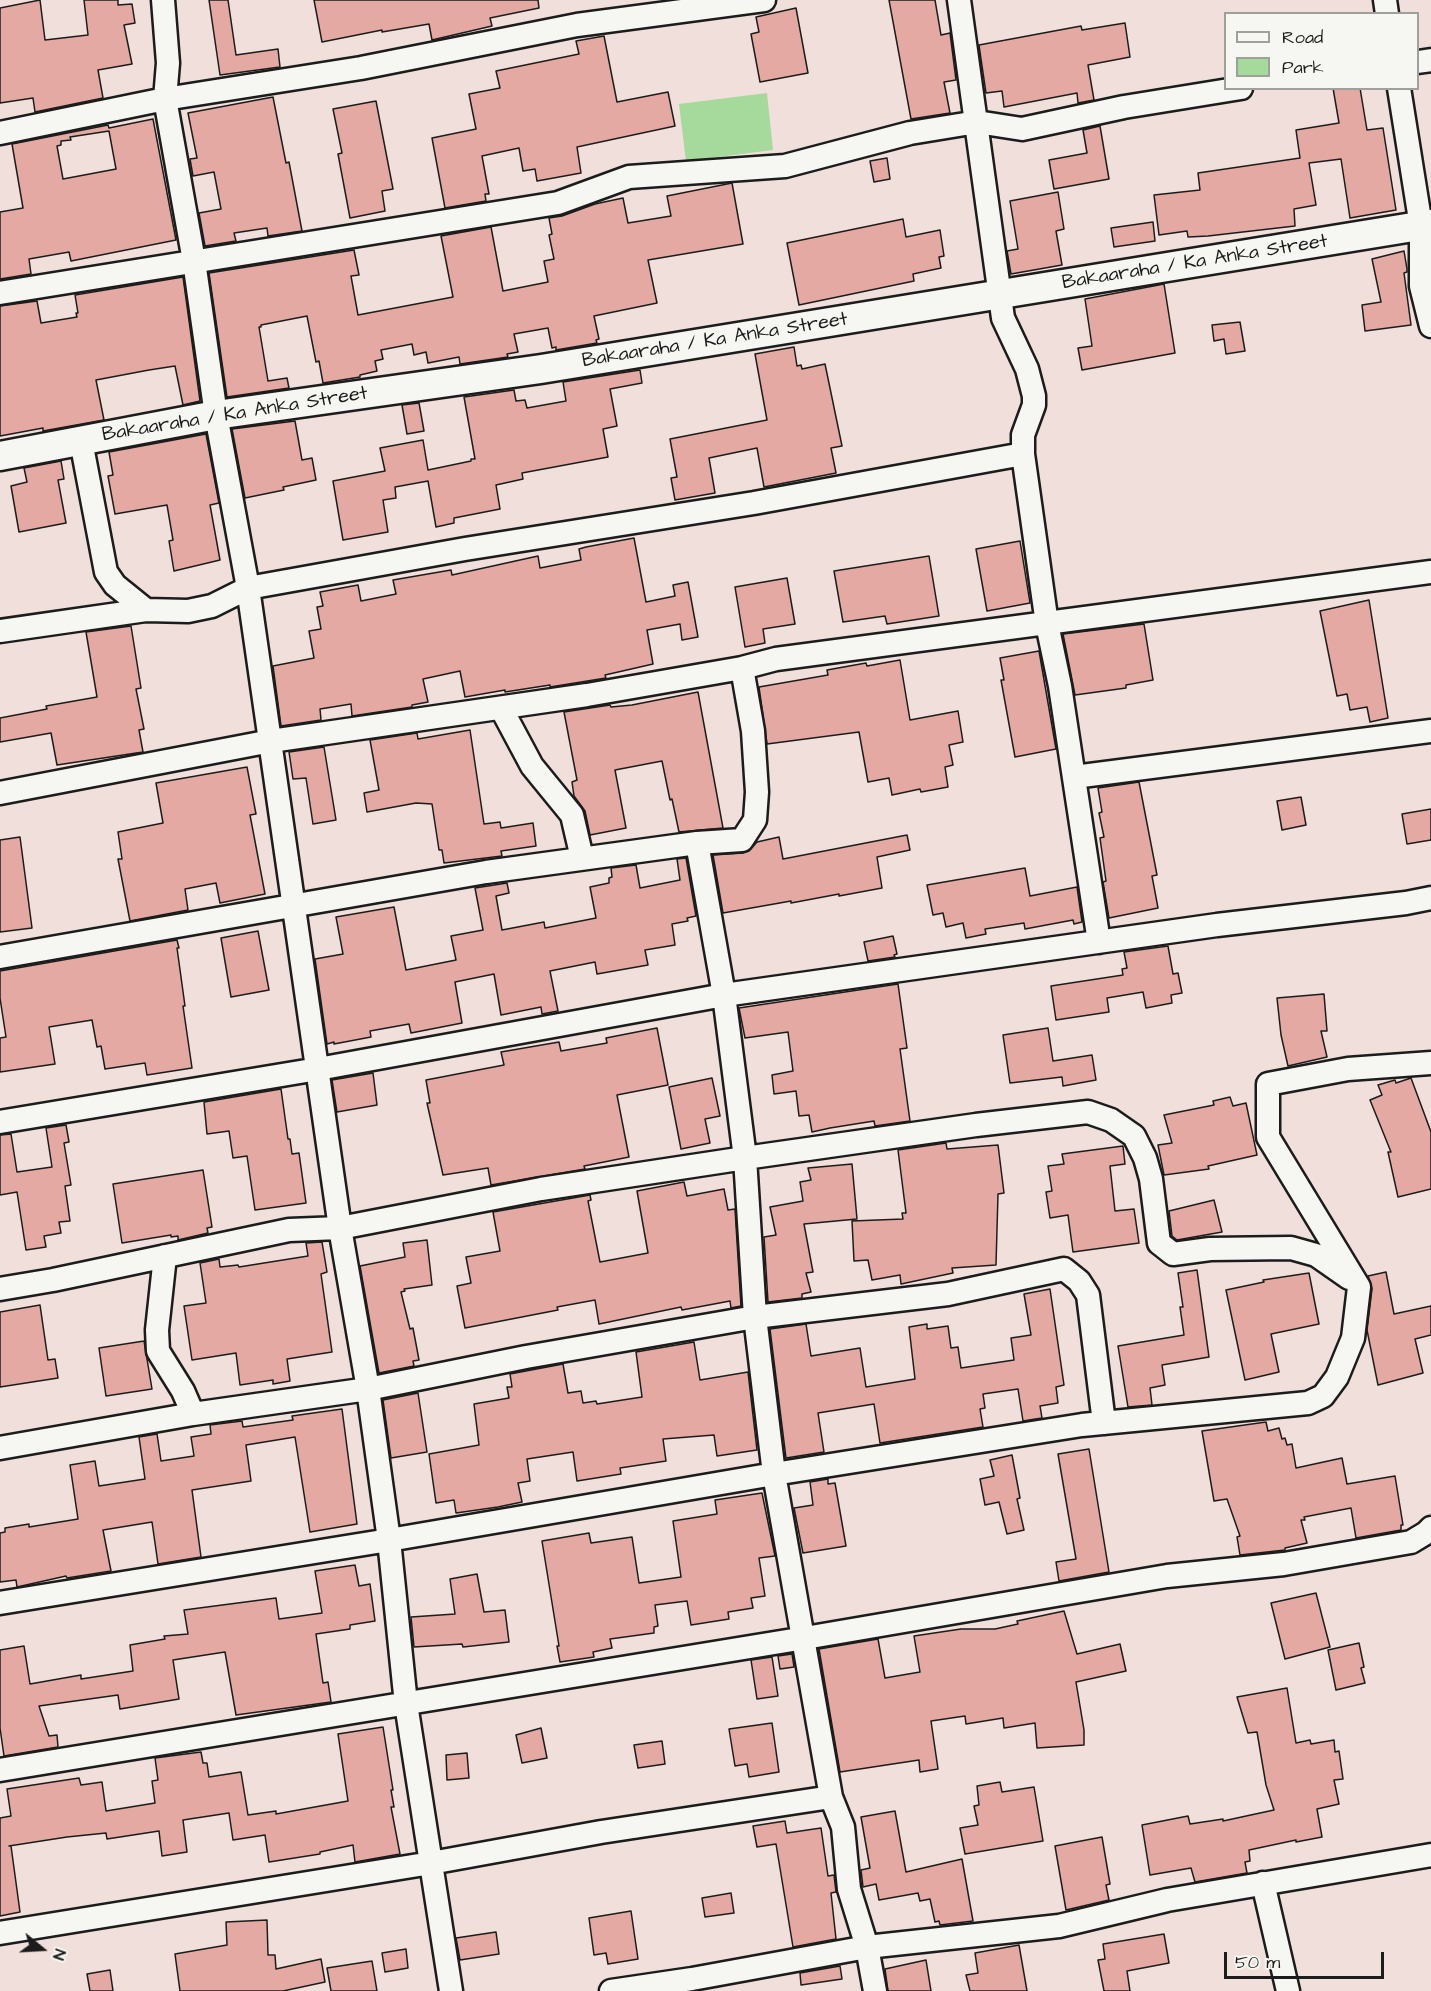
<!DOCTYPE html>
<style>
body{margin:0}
#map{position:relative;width:1431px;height:1991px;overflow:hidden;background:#f0dfda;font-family:"Architects Daughter",sans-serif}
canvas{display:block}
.legend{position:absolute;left:1224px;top:12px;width:195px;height:78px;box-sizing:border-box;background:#f6f6f2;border:2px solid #9f9f9c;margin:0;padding:8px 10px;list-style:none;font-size:18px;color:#1c1c1c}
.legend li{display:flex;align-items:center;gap:12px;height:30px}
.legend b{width:30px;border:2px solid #9f9f9c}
.north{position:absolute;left:12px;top:1919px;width:60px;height:60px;-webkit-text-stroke:4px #f6f6f2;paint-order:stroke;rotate:108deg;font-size:16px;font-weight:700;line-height:24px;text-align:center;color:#1c1c1c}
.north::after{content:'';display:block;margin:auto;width:21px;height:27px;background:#1c1c1c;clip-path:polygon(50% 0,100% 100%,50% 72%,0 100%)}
.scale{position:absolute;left:1224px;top:1952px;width:160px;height:27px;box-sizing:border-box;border:3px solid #1c1c1c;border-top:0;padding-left:8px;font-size:18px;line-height:21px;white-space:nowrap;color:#1c1c1c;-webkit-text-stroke:4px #f6f6f2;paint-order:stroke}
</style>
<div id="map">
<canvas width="1431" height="1991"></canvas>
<ul class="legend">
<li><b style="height:8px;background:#f6f6f2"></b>Road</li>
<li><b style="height:16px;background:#a5da9c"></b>Park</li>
</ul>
<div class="north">N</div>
<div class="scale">50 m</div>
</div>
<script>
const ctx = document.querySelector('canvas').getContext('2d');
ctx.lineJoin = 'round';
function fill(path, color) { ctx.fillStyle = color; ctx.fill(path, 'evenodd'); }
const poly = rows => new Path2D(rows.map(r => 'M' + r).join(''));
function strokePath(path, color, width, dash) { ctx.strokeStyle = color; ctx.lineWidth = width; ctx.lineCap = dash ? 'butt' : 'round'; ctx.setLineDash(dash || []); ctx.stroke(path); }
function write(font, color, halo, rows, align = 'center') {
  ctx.font = font + ' "Architects Daughter",sans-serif'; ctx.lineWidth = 4.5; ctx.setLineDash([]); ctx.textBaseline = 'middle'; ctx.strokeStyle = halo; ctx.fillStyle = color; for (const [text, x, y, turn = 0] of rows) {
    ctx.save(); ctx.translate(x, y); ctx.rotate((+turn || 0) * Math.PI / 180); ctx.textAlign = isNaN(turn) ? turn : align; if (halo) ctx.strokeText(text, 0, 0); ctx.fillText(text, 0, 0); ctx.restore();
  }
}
const green = poly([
 [767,93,773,150,686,161,679,104]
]);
const building = poly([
 [40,0,45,40,88,35,84,0,118,0,118,5,132,4,135,23,124,25,132,64,98,70,103,98,35,112,33,98,0,103,0,8,40,0],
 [209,0,228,0,236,55,278,49,280,67,220,75,209,0],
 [314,0,538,0,539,8,490,18,492,26,432,40,429,24,382,32,382,30,322,42,314,0],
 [889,0,935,0,941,35,950,33,956,80,944,82,950,113,911,119,889,0],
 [796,8,808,73,760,82,751,34,759,32,756,17,796,8],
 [1125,23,1130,57,1088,65,1094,100,1078,103,1077,93,1004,107,1002,91,986,93,979,45,1081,26,1082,30,1125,23],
 [604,36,617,102,668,92,675,126,577,147,581,173,537,181,535,169,523,171,519,148,482,156,489,194,485,194,486,201,445,208,432,138,476,129,469,94,500,88,496,71,579,54,576,41,604,36],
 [1333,88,1360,88,1367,130,1383,128,1396,210,1350,218,1341,159,1309,163,1316,205,1294,209,1295,226,1208,236,1188,237,1187,231,1159,235,1154,195,1200,190,1198,173,1300,158,1296,130,1339,123,1333,88],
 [273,97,286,163,289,162,302,231,268,236,267,228,234,233,236,241,205,246,199,213,221,209,214,172,193,176,190,159,197,158,188,113,273,97],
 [376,101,393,189,382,191,385,211,350,218,338,154,342,153,333,109,376,101],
 [153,119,176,240,71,261,69,252,29,259,31,274,0,279,0,212,23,208,12,144,108,125,109,128,153,119],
 [109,131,116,169,63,179,57,146,61,145,61,141,71,140,70,137,109,131],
 [1100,126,1109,179,1054,189,1049,160,1087,153,1083,130,1100,126],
 [887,158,890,179,874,182,870,161,887,158],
 [732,183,743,244,648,260,657,303,594,316,599,339,596,340,597,343,556,350,556,347,552,348,548,328,514,334,518,352,507,354,508,357,460,364,459,357,428,363,426,352,414,355,412,344,381,350,383,359,375,361,377,371,360,375,360,377,323,383,319,361,316,362,307,316,261,325,261,327,259,327,268,381,287,378,289,388,227,397,209,273,354,250,359,275,351,276,358,315,453,297,441,236,491,227,503,291,548,282,544,261,554,259,549,235,552,234,549,218,562,216,595,204,623,198,628,223,671,216,667,196,732,183],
 [1058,192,1064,229,1056,231,1062,265,1011,274,1007,251,1018,249,1010,201,1058,192],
 [903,219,906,237,940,230,944,256,939,257,941,268,913,274,914,281,799,305,787,243,903,219],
 [1153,222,1155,241,1114,247,1111,228,1153,222],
 [1404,251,1407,269,1407,272,1404,273,1411,325,1365,331,1362,305,1381,302,1372,259,1404,251],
 [183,277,200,401,183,405,175,366,149,370,96,380,104,420,43,431,43,428,0,436,0,306,37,301,41,323,77,317,76,313,78,313,75,295,183,277],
 [1164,284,1175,353,1082,370,1078,348,1092,346,1085,299,1164,284],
 [1240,322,1245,351,1226,354,1224,339,1214,341,1212,325,1240,322],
 [794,347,797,366,801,365,802,369,825,364,842,446,831,448,836,473,764,487,757,448,709,458,715,493,675,500,671,478,677,477,670,439,767,420,755,354,794,347],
 [640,370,642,383,610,389,617,426,603,429,608,457,522,473,523,479,496,485,500,509,454,518,454,523,436,527,428,481,395,487,396,498,383,500,388,532,343,540,333,481,385,471,380,448,423,440,428,470,471,461,471,459,475,459,464,397,514,390,516,401,525,400,527,408,566,401,563,382,640,370],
 [419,403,424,431,407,434,402,405,419,403],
 [295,421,302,460,312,458,316,480,283,487,284,490,245,498,232,429,295,421],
 [206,434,219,503,210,505,220,560,174,571,169,541,173,540,167,505,115,514,108,476,113,475,109,452,206,434],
 [61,461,64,479,58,480,66,523,19,532,11,486,27,482,24,468,61,461],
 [634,538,646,602,675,596,673,585,688,582,698,637,682,640,680,624,647,630,653,664,605,675,606,678,550,687,550,685,505,692,505,690,465,697,460,671,423,679,428,702,412,705,412,707,352,716,351,704,320,709,321,720,281,726,273,666,314,658,309,631,321,629,317,607,323,606,320,592,358,585,361,601,396,594,393,580,451,570,452,575,538,556,540,568,581,560,579,549,586,547,634,538],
 [1020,541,1030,603,987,611,976,549,1020,541],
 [929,556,939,616,887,624,885,616,843,622,834,571,929,556],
 [787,578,795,624,763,629,765,643,745,647,735,587,787,578],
 [1369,600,1388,718,1370,722,1367,707,1350,710,1347,694,1337,696,1320,611,1369,600],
 [1144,624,1153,680,1126,685,1126,688,1075,695,1063,634,1144,624],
 [131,626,141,688,136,689,144,729,139,730,143,752,57,765,51,733,0,742,0,718,47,709,46,706,97,697,86,632,131,626],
 [1039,651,1056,749,1015,757,1001,680,1004,680,1000,658,1039,651],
 [900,660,910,720,958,711,963,742,949,745,953,765,945,767,948,787,921,792,920,789,892,795,889,778,868,782,859,732,767,744,759,687,828,675,827,670,866,663,867,666,900,660],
 [698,692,723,828,679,832,672,799,670,800,662,761,615,770,626,828,590,835,585,811,574,796,572,782,577,780,564,712,610,705,611,707,632,705,698,692],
 [470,730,484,824,500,822,501,828,533,823,536,846,501,851,502,856,444,863,442,850,439,850,432,804,416,803,367,812,364,793,379,790,370,740,417,733,418,739,470,730],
 [324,747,336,820,313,824,306,778,293,779,289,752,324,747],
 [247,767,256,814,250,815,265,894,220,903,216,883,185,889,188,910,130,921,118,859,122,859,118,832,163,823,156,783,247,767],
 [1139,782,1157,875,1152,876,1158,908,1109,918,1103,882,1106,881,1100,838,1104,837,1099,813,1102,812,1098,788,1139,782],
 [1301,797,1306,825,1282,830,1277,801,1301,797],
 [1431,809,1431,840,1407,844,1402,814,1431,809],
 [907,835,910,850,877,857,882,888,839,896,839,894,791,903,791,901,723,913,713,855,743,853,749,851,757,842,779,837,783,859,907,835],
 [20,837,32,928,0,932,0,840,20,837],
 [686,858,696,916,687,918,688,921,672,924,675,945,645,950,648,965,597,974,595,962,550,971,558,1011,542,1014,541,1007,501,1015,494,974,455,982,462,1023,411,1033,409,1024,370,1031,371,1037,334,1044,334,1042,327,1044,315,959,343,954,336,917,394,907,406,970,456,960,451,936,483,930,475,888,507,883,509,893,496,896,502,930,544,922,545,928,596,918,590,887,609,883,609,878,612,877,611,868,636,865,640,888,680,880,677,859,686,858],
 [1025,868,1030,896,1077,887,1082,922,1074,924,1073,920,1025,929,1024,923,985,929,986,934,966,938,963,923,946,927,943,913,933,915,927,885,1025,868],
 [258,931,269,990,231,997,221,938,258,931],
 [893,936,897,954,894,955,895,957,868,961,864,942,893,936],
 [177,940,179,948,177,948,185,1006,183,1006,192,1068,147,1075,145,1063,105,1069,101,1046,97,1047,92,1020,49,1027,55,1064,0,1072,0,1038,6,1037,0,998,0,971,177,940],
 [1168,946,1173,974,1178,973,1182,993,1171,995,1172,1003,1146,1008,1143,992,1107,998,1109,1012,1056,1020,1051,986,1123,975,1122,969,1127,968,1124,952,1168,946],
 [898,984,907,1048,900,1049,910,1121,875,1126,874,1121,830,1128,812,1132,809,1115,799,1116,796,1091,774,1094,772,1075,793,1071,788,1032,745,1038,739,1008,898,984],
 [1324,994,1327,1031,1321,1031,1327,1057,1288,1066,1281,1035,1277,998,1324,994],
 [657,1028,668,1085,617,1095,629,1157,584,1166,585,1169,491,1185,488,1168,443,1175,427,1103,430,1103,426,1080,504,1065,501,1052,559,1042,561,1051,607,1043,606,1038,657,1028],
 [1048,1028,1053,1061,1092,1055,1096,1080,1063,1086,1062,1077,1010,1083,1003,1035,1048,1028],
 [373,1073,377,1105,337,1112,332,1080,373,1073],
 [712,1078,720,1116,705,1119,710,1143,681,1149,669,1087,712,1078],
 [1411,1078,1431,1132,1431,1189,1398,1197,1388,1152,1391,1152,1370,1100,1382,1095,1378,1085,1395,1080,1396,1083,1411,1078],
 [281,1089,288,1139,290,1139,292,1154,299,1153,306,1203,255,1210,247,1156,233,1158,229,1131,207,1134,204,1102,281,1089],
 [1230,1097,1233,1106,1246,1103,1257,1155,1208,1166,1209,1169,1164,1175,1158,1145,1172,1143,1164,1115,1214,1105,1213,1101,1230,1097],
 [66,1125,69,1142,64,1143,71,1185,65,1186,70,1221,59,1222,61,1233,44,1236,46,1247,26,1250,17,1192,0,1195,0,1135,11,1134,17,1172,52,1167,46,1128,66,1125],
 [946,1143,947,1149,998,1145,1004,1193,998,1194,996,1265,952,1268,953,1273,901,1284,900,1275,872,1280,868,1260,854,1261,852,1221,903,1219,902,1213,906,1213,898,1150,946,1143],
 [1123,1146,1125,1164,1110,1166,1115,1211,1134,1209,1139,1243,1073,1252,1068,1215,1050,1218,1046,1192,1052,1191,1048,1166,1064,1164,1062,1154,1123,1146],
 [852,1164,857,1219,804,1224,813,1272,806,1273,811,1292,802,1294,802,1298,768,1302,764,1237,776,1235,770,1207,803,1201,800,1182,811,1180,808,1168,852,1164],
 [203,1170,212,1227,207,1228,208,1233,178,1240,178,1236,171,1237,171,1235,122,1243,113,1184,203,1170],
 [684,1182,687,1196,724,1189,728,1210,735,1209,741,1306,731,1308,730,1301,682,1310,681,1307,599,1324,595,1300,557,1307,558,1310,465,1328,457,1286,471,1283,466,1257,500,1251,493,1212,590,1195,591,1200,588,1201,600,1262,648,1253,637,1191,684,1182],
 [1214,1200,1222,1232,1177,1240,1172,1236,1169,1211,1214,1200],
 [427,1240,432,1285,404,1289,405,1291,401,1292,410,1329,413,1328,419,1360,413,1361,414,1366,379,1373,360,1266,405,1257,403,1243,427,1240],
 [322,1242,327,1272,321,1274,332,1352,287,1359,290,1381,273,1384,273,1380,240,1385,236,1353,192,1360,184,1306,206,1303,200,1263,219,1259,220,1267,238,1265,239,1267,308,1256,306,1243,322,1242],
 [1197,1270,1209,1357,1162,1365,1165,1385,1150,1388,1152,1405,1128,1407,1118,1346,1184,1335,1180,1307,1183,1307,1178,1273,1197,1270],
 [1386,1272,1394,1314,1431,1306,1431,1335,1415,1339,1423,1373,1378,1385,1367,1330,1372,1289,1368,1276,1386,1272],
 [1309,1273,1319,1324,1271,1334,1279,1372,1245,1380,1226,1290,1264,1282,1263,1280,1309,1273],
 [1050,1289,1064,1385,1056,1387,1058,1403,1040,1406,1042,1418,1023,1421,1018,1389,983,1394,985,1408,980,1409,983,1427,880,1443,874,1404,818,1413,824,1452,786,1458,770,1329,806,1324,811,1356,860,1348,866,1387,915,1379,909,1327,927,1324,927,1329,948,1326,951,1348,958,1347,961,1368,1014,1360,1011,1338,1031,1335,1024,1294,1050,1289],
 [40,1305,48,1360,55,1359,58,1378,0,1387,0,1312,40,1305],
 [144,1341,152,1389,106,1396,99,1348,144,1341],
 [694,1342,700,1380,748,1372,757,1450,717,1456,714,1435,663,1439,666,1461,620,1468,621,1474,577,1481,573,1452,527,1459,530,1481,518,1483,522,1502,498,1507,456,1513,454,1500,436,1503,429,1454,479,1445,474,1404,509,1398,507,1387,512,1387,510,1374,563,1364,568,1393,581,1391,583,1403,596,1401,597,1404,642,1397,636,1352,694,1342],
 [418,1393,427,1452,391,1458,383,1400,418,1393],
 [342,1409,357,1524,310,1532,295,1437,246,1445,251,1481,192,1490,201,1557,158,1564,152,1522,103,1530,111,1571,67,1578,66,1576,17,1587,16,1580,0,1582,0,1533,5,1532,5,1528,29,1524,29,1527,78,1519,70,1465,95,1461,99,1486,145,1479,139,1437,157,1434,161,1461,194,1456,191,1437,211,1434,210,1425,242,1421,243,1427,293,1420,292,1416,342,1409],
 [1266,1422,1268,1431,1279,1428,1282,1439,1285,1438,1287,1445,1292,1444,1296,1468,1342,1458,1347,1484,1395,1476,1403,1525,1401,1525,1401,1530,1356,1538,1351,1508,1304,1517,1305,1520,1301,1520,1307,1543,1285,1548,1285,1550,1240,1555,1237,1537,1240,1536,1227,1499,1214,1501,1202,1431,1266,1422],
 [1089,1449,1109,1572,1059,1581,1056,1562,1076,1559,1058,1454,1089,1449],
 [1012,1455,1020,1498,1017,1499,1024,1530,1007,1534,999,1502,985,1505,980,1479,994,1476,990,1460,1012,1455],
 [828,1479,828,1484,835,1483,846,1546,803,1553,794,1508,813,1505,810,1482,828,1479],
 [762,1493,775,1556,759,1558,765,1596,751,1598,753,1608,728,1612,729,1619,691,1625,687,1601,655,1605,658,1626,654,1627,654,1633,610,1639,612,1648,593,1652,594,1657,560,1662,557,1646,559,1646,542,1541,589,1533,591,1543,632,1537,639,1583,681,1577,673,1521,717,1514,715,1500,762,1493],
 [355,1565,359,1586,370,1584,375,1621,350,1625,350,1629,316,1634,323,1683,328,1682,331,1702,236,1715,225,1652,173,1660,179,1699,120,1709,118,1695,39,1706,49,1736,57,1735,58,1747,4,1756,0,1728,0,1650,24,1646,30,1684,81,1675,81,1679,133,1671,130,1645,165,1639,164,1636,188,1634,184,1610,276,1598,279,1619,322,1613,315,1571,355,1565],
 [477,1574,484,1612,505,1610,509,1642,463,1647,462,1644,414,1647,411,1617,455,1614,450,1579,477,1574],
 [1316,1593,1330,1647,1285,1659,1271,1603,1316,1593],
 [1064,1611,1077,1654,1120,1644,1126,1671,1076,1682,1084,1730,1084,1745,1037,1748,1035,1723,1004,1728,1003,1718,966,1724,965,1716,931,1721,938,1769,920,1772,919,1760,840,1772,819,1649,878,1639,885,1678,920,1672,914,1636,961,1629,995,1629,1018,1624,1017,1621,1064,1611],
 [1359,1643,1364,1667,1361,1668,1365,1683,1336,1690,1328,1650,1359,1643],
 [792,1654,794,1667,780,1669,778,1656,792,1654],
 [772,1657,778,1696,757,1699,751,1660,772,1657],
 [1287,1688,1296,1743,1310,1740,1311,1744,1334,1740,1335,1752,1339,1751,1343,1779,1334,1780,1339,1804,1317,1809,1322,1837,1296,1842,1296,1840,1249,1850,1250,1861,1245,1862,1247,1873,1195,1882,1191,1868,1150,1875,1142,1825,1188,1816,1190,1824,1223,1819,1223,1821,1274,1810,1266,1785,1257,1732,1248,1733,1237,1697,1287,1688],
 [772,1723,779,1772,749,1777,747,1764,735,1766,729,1729,772,1723],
 [383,1727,393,1790,391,1790,394,1807,391,1807,400,1854,355,1862,353,1845,320,1852,320,1854,269,1862,265,1835,233,1840,229,1813,183,1820,187,1852,162,1856,159,1831,107,1839,106,1833,67,1837,9,1846,11,1846,20,1912,0,1916,0,1818,11,1816,7,1789,79,1778,81,1785,102,1782,106,1811,155,1803,152,1781,158,1780,155,1758,201,1752,203,1763,207,1763,209,1777,241,1772,248,1815,276,1811,276,1814,348,1801,338,1734,383,1727],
 [541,1728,547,1758,522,1763,516,1735,541,1728],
 [662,1741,665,1764,638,1768,634,1745,662,1741],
 [467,1753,469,1778,447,1780,446,1755,467,1753],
 [1000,1782,1002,1792,1034,1787,1043,1841,965,1854,960,1828,978,1825,974,1806,979,1805,977,1786,1000,1782],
 [895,1811,906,1872,962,1859,973,1921,940,1925,939,1921,935,1922,930,1899,920,1901,918,1893,879,1900,876,1884,863,1887,861,1870,870,1868,861,1817,895,1811],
 [785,1821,787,1833,821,1828,828,1876,834,1875,836,1892,831,1893,836,1939,793,1947,776,1844,757,1847,753,1826,785,1821],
 [1102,1837,1110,1884,1106,1885,1109,1900,1066,1910,1055,1846,1102,1837],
 [731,1893,734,1913,705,1917,702,1898,731,1893],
 [631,1911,638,1959,608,1964,606,1953,594,1955,589,1918,631,1911],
 [267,1920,268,1955,275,1955,276,1969,321,1959,325,1982,283,1991,180,1991,175,1954,227,1945,226,1922,267,1920],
 [496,1932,499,1954,460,1960,456,1938,496,1932],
 [1164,1934,1169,1963,1127,1971,1130,1991,1104,1991,1098,1960,1105,1959,1103,1944,1164,1934],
 [1019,1945,1027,1991,970,1991,966,1975,978,1973,975,1953,1019,1945],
 [406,1949,408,1968,385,1972,382,1953,406,1949],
 [926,1960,931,1991,888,1991,885,1969,926,1960],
 [372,1961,377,1991,331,1991,327,1968,372,1961],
 [840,1966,842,1979,801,1985,800,1973,840,1966],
 [110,1970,113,1991,90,1991,87,1974,110,1970]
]);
const minor = poly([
 [163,0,168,63,165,99,194,261,216,415,248,588,340,1228,368,1389,389,1540,406,1704,451,1991],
 [959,0,1003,318,1027,369,1034,396,1034,405,1023,435,1023,454,1047,624,1060,686,1099,942],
 [1385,0,1387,14],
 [1418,62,1431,60],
 [1399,88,1421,226,1421,286,1431,326],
 [0,133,165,99,361,68,577,25,764,0],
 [0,293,558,203,629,177,785,166,910,133,977,122,1022,129,1124,107,1241,88],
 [81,441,106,572,115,585,146,610],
 [0,631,146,610,188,611,212,606,248,588,465,549,754,503,1023,454],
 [501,708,532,766,572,815,582,858],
 [1074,777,1431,731],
 [0,793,271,741,587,695,742,668,776,659,1431,572],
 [697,843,724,995,745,1158,755,1317,774,1474,831,1797,843,1827,849,1889,867,1947,875,1991],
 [0,957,486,872,697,843,742,840,755,820,757,792,753,731,742,668],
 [0,1122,318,1069,724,995,1217,925,1406,903,1431,898],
 [165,1256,157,1330,158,1351,183,1391,193,1414],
 [0,1289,53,1280,289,1230,340,1228,541,1189,745,1158,976,1125,1088,1112,1111,1120,1134,1136,1145,1158,1151,1179,1159,1243,1173,1254,1210,1249,1291,1248,1316,1255,1349,1278],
 [0,1448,193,1414,368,1389,526,1357,755,1317,948,1294,1064,1269,1079,1281,1088,1295,1104,1423],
 [0,1603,389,1540,774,1474,1082,1425,1308,1403,1323,1396,1337,1377,1353,1338,1359,1287,1268,1137,1268,1084,1348,1069,1431,1063],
 [0,1770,805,1638,1167,1576,1284,1564,1411,1542,1426,1533,1431,1528],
 [1263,1883,1288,1991],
 [0,1933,431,1863,601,1832,831,1797],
 [611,1991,692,1979,867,1947,1059,1926,1167,1900,1431,1855]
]);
const tertiary = poly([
 [0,456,216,415,541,369,1431,224]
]);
const streetNames = [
 ["Bakaaraha / Ka Anka Street",1195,263,-9],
 ["Bakaaraha / Ka Anka Street",715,341,-9],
 ["Bakaaraha / Ka Anka Street",235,415,-9]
];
fill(green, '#a5da9c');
fill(building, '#e3a9a2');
strokePath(building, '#1c1c1c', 1.5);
strokePath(minor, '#1c1c1c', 27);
strokePath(tertiary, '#1c1c1c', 33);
strokePath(minor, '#f6f6f2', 22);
strokePath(tertiary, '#f6f6f2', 28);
write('20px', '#1c1c1c', '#f6f6f2', streetNames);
</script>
